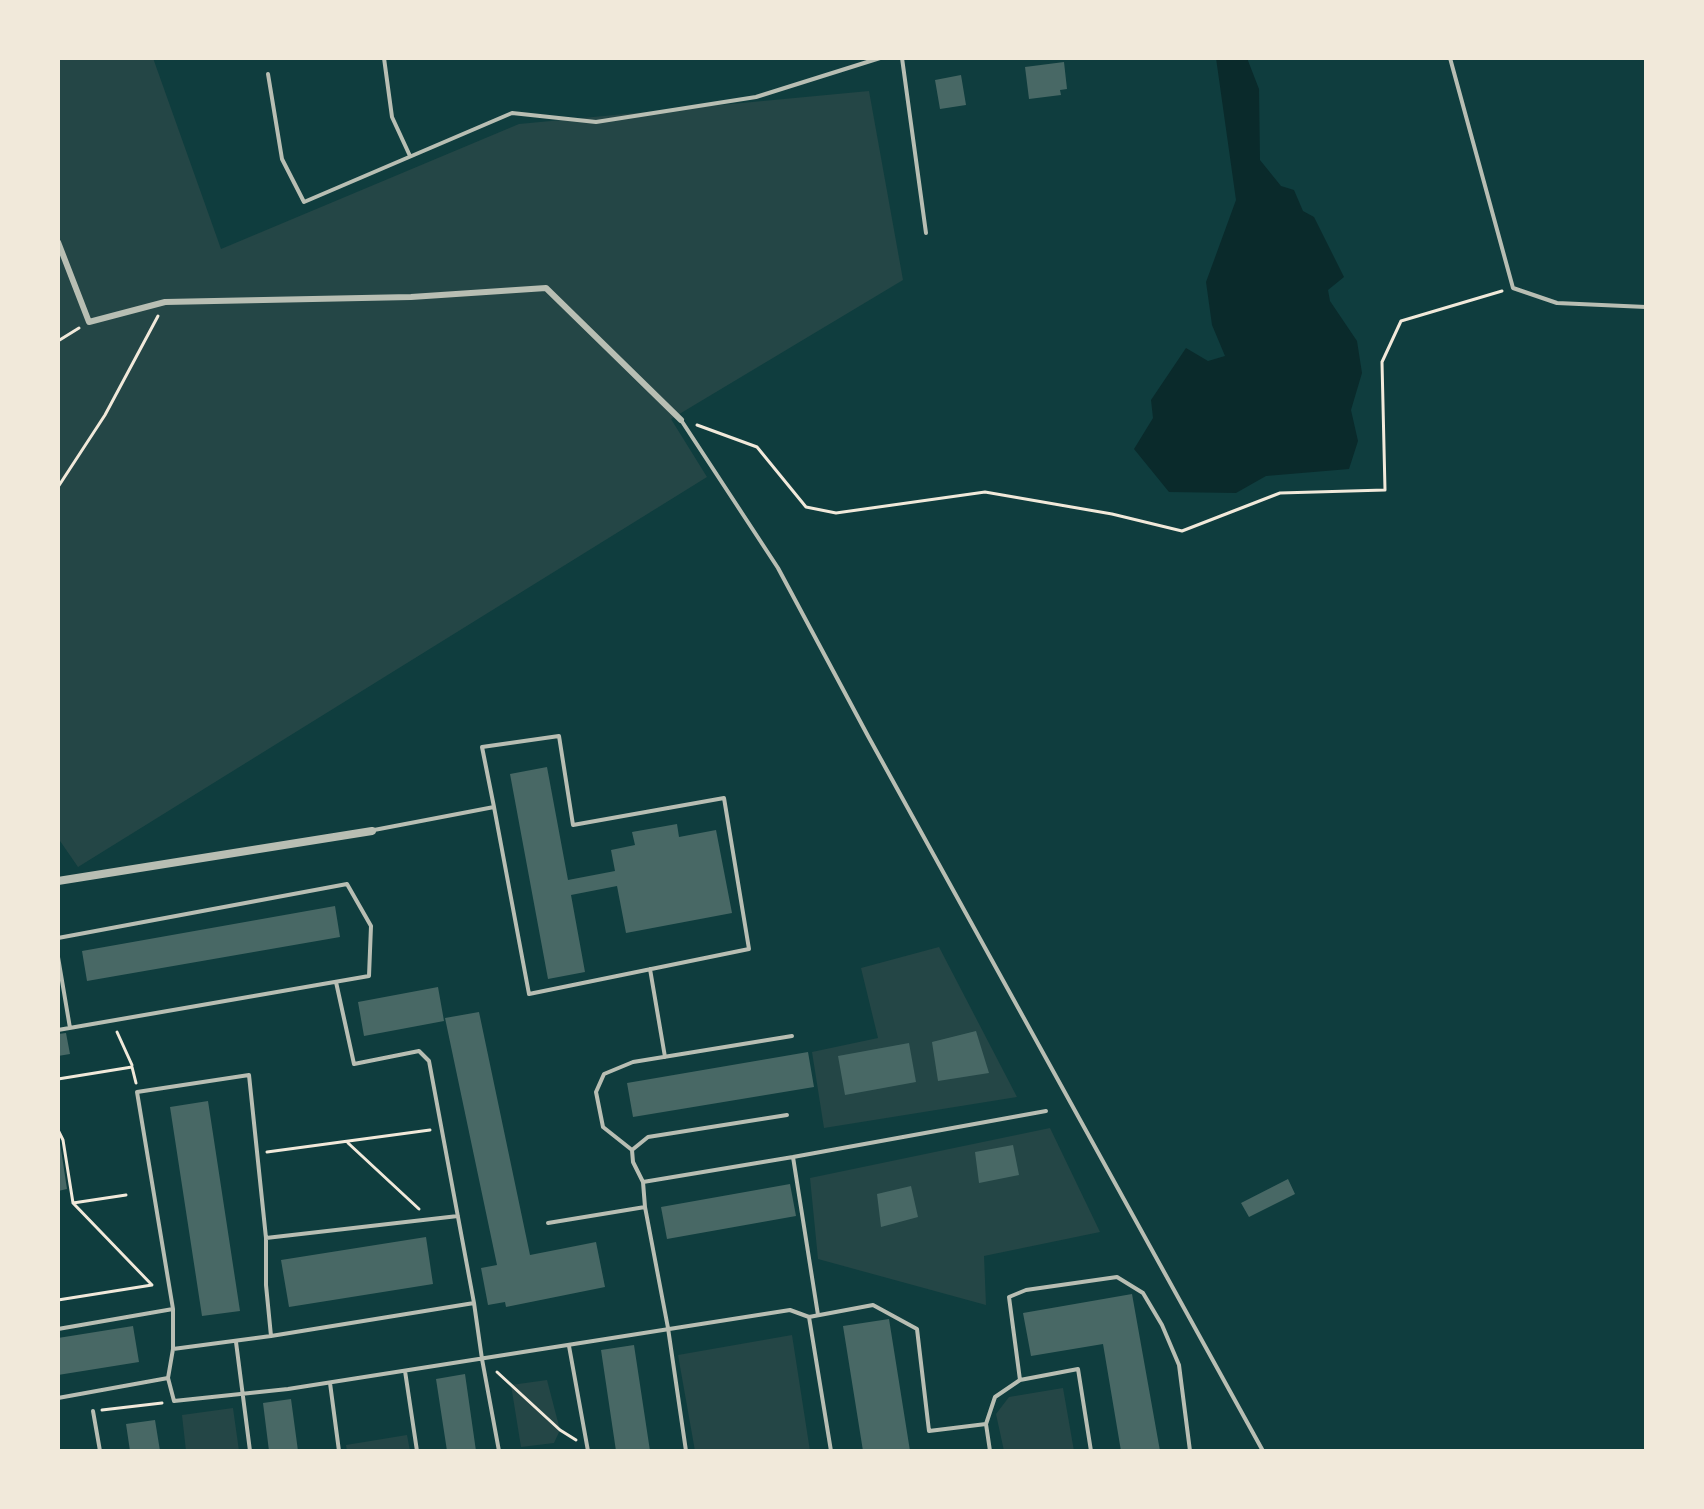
<!DOCTYPE html>
<style>
body{margin:0}
#map{position:relative;width:1704px;height:1509px;overflow:hidden;background:#0f3d3e;font-family:Manrope,sans-serif}
canvas{display:block}
.frame{position:absolute;inset:0;border:60px solid #f1e9da;pointer-events:none}
</style>
<div id="map">
<canvas width="1704" height="1509"></canvas>
<div class="frame"></div>
</div>
<script>
const ctx = document.querySelector('canvas').getContext('2d');
ctx.lineJoin = 'round';
function fill(path, color) { ctx.fillStyle = color; ctx.fill(path, 'evenodd'); }
const poly = rows => new Path2D(rows.map(r => 'M' + r).join(''));
function strokePath(path, color, width, dash) { ctx.strokeStyle = color; ctx.lineWidth = width; ctx.lineCap = dash ? 'butt' : 'round'; ctx.setLineDash(dash || []); ctx.stroke(path); }
const green = poly([
 [58,58,153,58,221,249,519,124,869,91,903,280,671,419,707,477,78,867,58,838],
 [939,947,1017,1097,824,1128,812,1052,878,1038,861,968],
 [1050,1128,1100,1232,984,1256,986,1305,818,1259,810,1178],
 [792,1335,810,1451,695,1451,678,1355],
 [547,1380,560,1430,554,1443,521,1447,511,1385],
 [1063,1388,1074,1451,1004,1451,996,1414,1009,1397],
 [233,1408,239,1451,186,1451,182,1415],
 [407,1435,410,1451,347,1451,346,1445]
]);
const water = poly([
 [1216,58,1247,58,1259,89,1260,160,1281,186,1294,190,1303,211,1314,217,1344,277,1328,290,1330,301,1357,341,1362,373,1351,410,1358,441,1349,469,1266,476,1236,493,1169,492,1134,449,1153,418,1151,400,1186,348,1208,361,1225,356,1212,325,1206,282,1236,200]
]);
const building = poly([
 [1064,62,1067,89,1060,90,1061,95,1029,99,1025,67],
 [961,75,966,105,940,109,935,80],
 [547,767,568,880,615,871,611,850,635,845,632,832,677,824,679,837,716,830,732,913,626,933,617,886,571,895,585,972,548,979,510,774],
 [335,906,340,937,87,981,82,951],
 [438,987,444,1021,364,1036,358,1002],
 [479,1012,530,1255,596,1242,605,1287,506,1307,505,1302,488,1305,481,1268,497,1265,445,1018],
 [976,1031,989,1073,938,1081,932,1042],
 [66,1033,70,1054,58,1056,58,1034],
 [909,1043,916,1082,845,1095,838,1056],
 [808,1052,814,1087,633,1117,627,1083],
 [208,1101,240,1311,202,1316,170,1107],
 [60,1143,67,1189,58,1191,58,1144],
 [1013,1145,1019,1175,979,1183,975,1152],
 [1288,1179,1295,1194,1249,1217,1241,1203],
 [790,1184,796,1216,667,1239,661,1207],
 [911,1186,918,1217,881,1227,877,1194],
 [426,1237,433,1284,289,1307,281,1260],
 [1132,1294,1160,1451,1121,1451,1103,1344,1031,1356,1023,1313],
 [889,1319,910,1451,863,1451,843,1326],
 [133,1326,139,1362,58,1375,58,1338],
 [634,1345,650,1451,616,1451,601,1350],
 [465,1374,476,1451,447,1451,436,1379],
 [291,1399,298,1451,269,1451,263,1403],
 [155,1420,160,1451,130,1451,126,1424]
]);
const path = poly([
 [58,341,79,328],
 [697,425,757,447,806,507,836,513,985,492,1112,514,1182,531,1280,493,1385,490,1382,362,1401,321,1502,291],
 [58,487,105,415,158,316],
 [117,1032,132,1065],
 [58,1079,132,1067,136,1083],
 [58,1130,63,1140,73,1203,152,1285],
 [348,1143,419,1209],
 [267,1152,430,1130],
 [73,1203,126,1195],
 [58,1300,152,1285],
 [497,1372,560,1430,576,1440],
 [102,1410,162,1403]
]);
const service = poly([
 [384,58,392,117,410,156],
 [902,58,926,233],
 [1450,58,1513,288,1557,303,1646,307],
 [268,74,282,159,304,202,512,113,596,122,756,97,880,58],
 [681,420,778,568,868,736,1263,1451],
 [374,830,494,807,482,747,559,736,573,825,724,798,749,949,529,994,494,807],
 [58,938,347,884,371,926,369,976,58,1030],
 [58,957,70,1028],
 [650,969,665,1057],
 [336,982,354,1064,419,1051,429,1061,474,1303,482,1359,499,1451],
 [632,1150,603,1127,596,1092,604,1074,633,1062,792,1036],
 [793,1157,1046,1111],
 [643,1182,633,1162,632,1150,648,1137,787,1115],
 [645,1207,643,1182,793,1157,818,1315],
 [548,1223,645,1207,668,1328,686,1451],
 [266,1238,458,1216],
 [809,1317,873,1305,917,1329,929,1431,986,1424],
 [58,1329,173,1309],
 [271,1336,266,1285,266,1238,249,1075,137,1092,173,1309,173,1349,168,1378,174,1401,288,1389,790,1310,809,1317,831,1451],
 [236,1342,250,1451],
 [569,1346,588,1451],
 [173,1349,271,1336,474,1303],
 [405,1371,417,1451],
 [1020,1380,1078,1369,1091,1451],
 [330,1383,339,1451],
 [58,1398,168,1378],
 [93,1411,100,1451],
 [990,1451,986,1424,995,1397,1020,1380,1009,1297,1026,1290,1117,1277,1143,1293,1162,1325,1179,1365,1190,1451]
]);
const pedestrian = poly([
 [58,242,89,322,165,302,411,297,546,288,681,420]
]);
const minor = poly([
 [58,881,372,831]
]);
fill(green, '#244646');
fill(water, '#0a2a2b');
fill(building, '#486865');
strokePath(path, '#f1e9da', 3);
strokePath(service, '#b8beb3', 4);
strokePath(pedestrian, '#b8beb3', 6);
strokePath(minor, '#b8beb3', 8);
</script>
